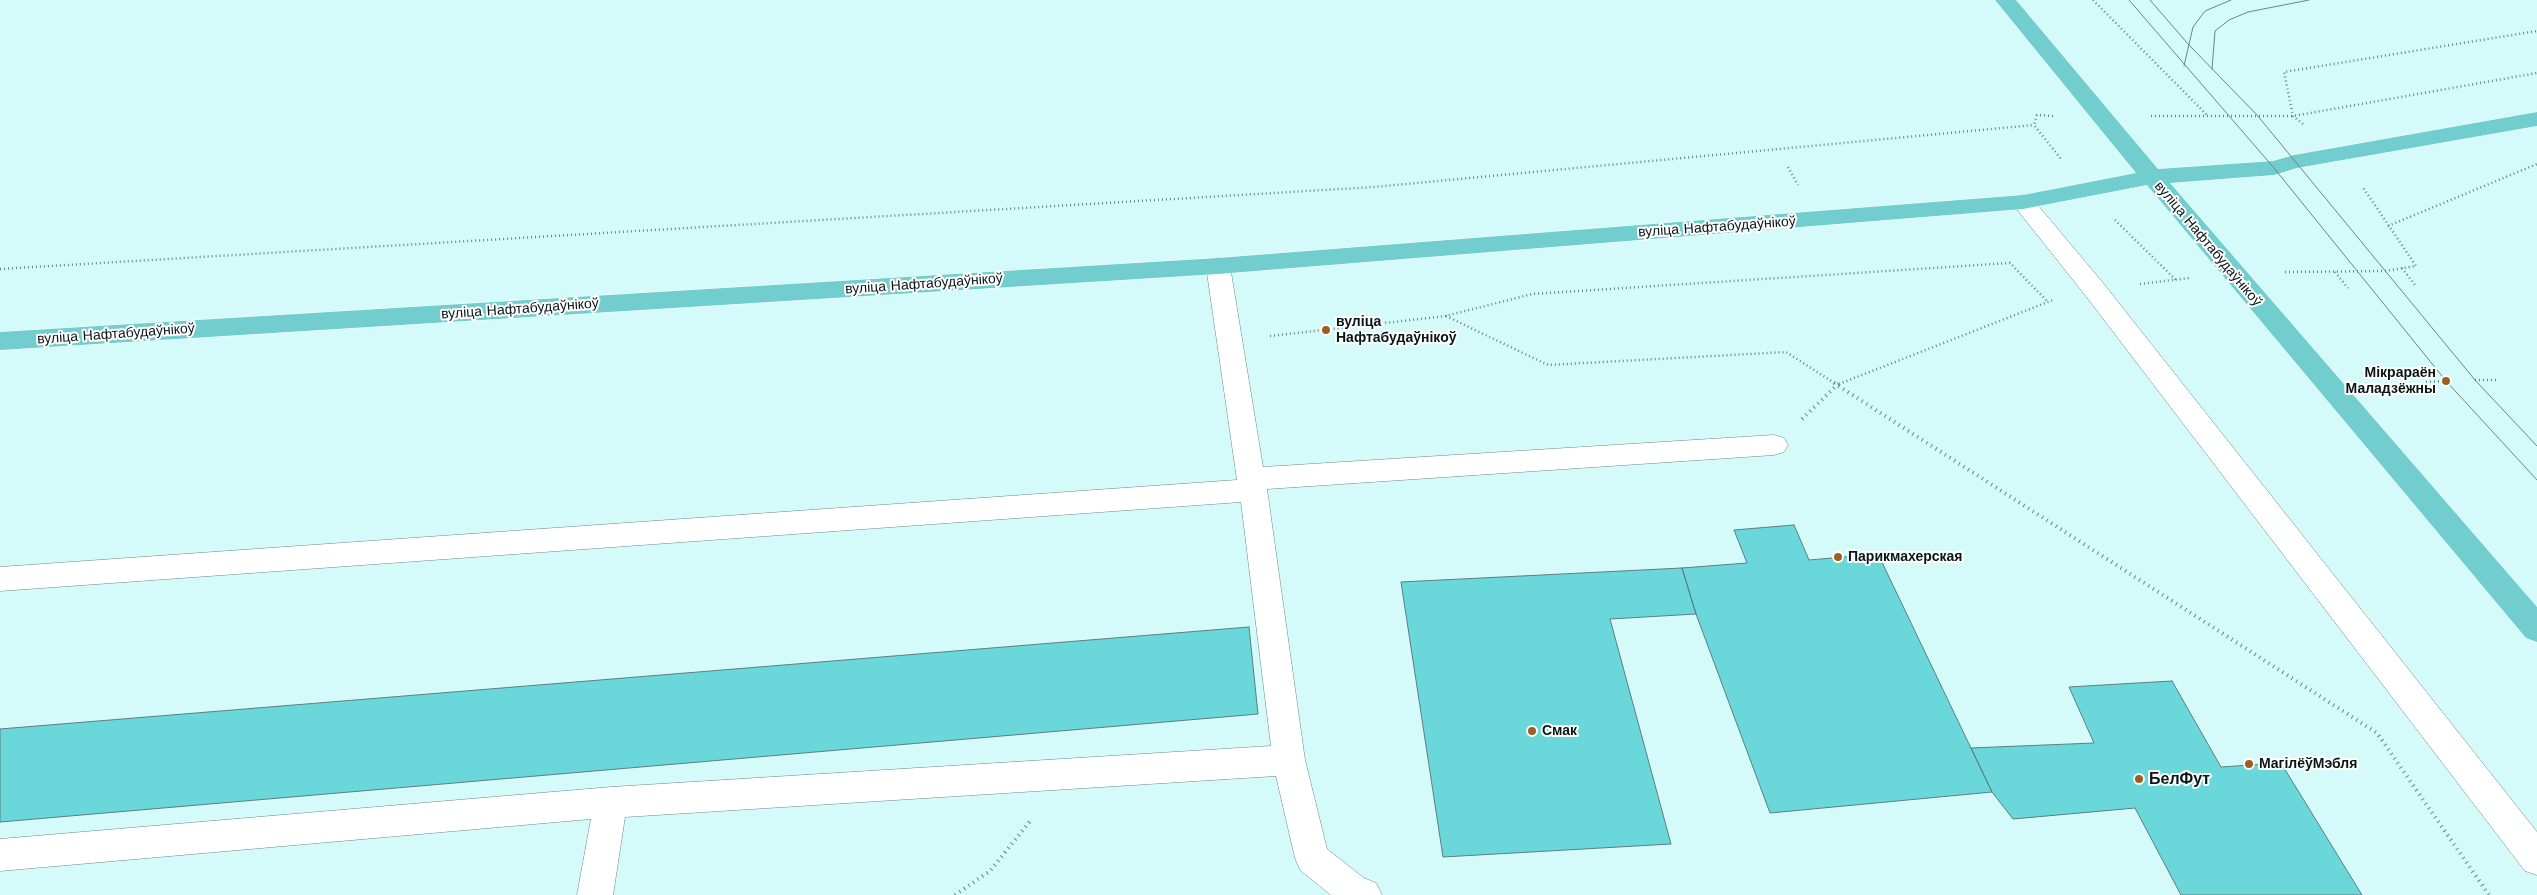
<!DOCTYPE html>
<meta charset="utf-8">
<style>
body{margin:0}
canvas{display:block;background:#d5fafa}
</style>
<canvas width="2537" height="895"></canvas>
<script>
const ctx = document.querySelector('canvas').getContext('2d');
ctx.lineJoin = 'round';
function fill(path, color) { ctx.fillStyle = color; ctx.fill(path, 'evenodd'); }
const poly = rows => new Path2D(rows.map(r => 'M' + r).join(''));
function strokePath(path, color, width, dash) { ctx.strokeStyle = color; ctx.lineWidth = width; ctx.lineCap = dash ? 'butt' : 'round'; ctx.setLineDash(dash || []); ctx.stroke(path); }
function write(font, color, halo, rows, align = 'center') {
  ctx.font = font + ' "Work Sans",sans-serif'; ctx.lineWidth = 4; ctx.setLineDash([]); ctx.textBaseline = 'middle'; ctx.strokeStyle = halo; ctx.fillStyle = color; for (const [text, x, y, turn = 0] of rows) {
    ctx.save(); ctx.translate(x, y); ctx.rotate((+turn || 0) * Math.PI / 180); ctx.textAlign = isNaN(turn) ? turn : align; if (halo) ctx.strokeText(text, 0, 0); ctx.fillText(text, 0, 0); ctx.restore();
  }
}
const building = poly([
 [1794,525,1809,560,1878,554,1992,792,1770,813,1696,614,1682,568,1747,563,1734,530,1794,525],
 [1682,568,1696,614,1610,619,1671,844,1443,857,1401,582,1682,568],
 [1249,627,1258,714,0,822,0,729,1249,627],
 [2172,681,2221,767,2281,763,2362,895,2181,895,2135,808,2013,819,1992,792,1971,748,2094,743,2069,687,2172,681]
]);
const pathFar1 = poly([
 [2093,0,2208,116],
 [2053,116,2037,115,2034,125,2061,159],
 [2151,116,2293,116,2537,73],
 [2303,124,2293,116,2284,72,2537,31],
 [1788,167,1798,185],
 [2115,220,2176,280],
 [2388,226,2537,164],
 [2402,268,2415,285],
 [0,269,1374,187,2034,125],
 [2285,272,2385,271,2416,266,2362,186],
 [2335,272,2348,288],
 [2140,284,2189,278],
 [1446,316,1548,365,1786,352,1836,384],
 [1270,336,1446,316,1532,294,2010,263,2048,302],
 [2475,380,2499,380],
 [2426,382,2446,381],
 [1839,384,2053,300]
]);
const path = poly([
 [1834,383,2377,733,2489,895],
 [1802,419,1837,385,1842,383],
 [955,895,990,871,1031,820]
]);
const minor = poly([
 [2023,195,2031,197,2103,283,2537,832,2537,875,2525,871,2085,295,2015,207,2011,202,2015,197,2023,195],
 [1218,258,1227,260,1230,266,1263,467,1774,435,1784,438,1788,445,1784,452,1774,455,1267,489,1305,760,1327,849,1364,878,1376,883,1382,895,1331,895,1300,870,1295,858,1276,776,625,817,613,895,577,895,591,819,0,871,0,839,611,787,1271,746,1241,502,0,591,0,567,1237,480,1206,266,1209,260,1218,258]
]);
const major = poly([
 [1995,0,2016,0,2158,169,2273,161,2294,155,2537,112,2537,126,2297,168,2274,175,2170,183,2537,607,2537,642,2526,638,2147,185,2023,209,1218,274,0,350,0,332,1218,258,2023,195,2136,173,1995,0]
]);
const tram = poly([
 [2129,0,2274,168,2446,381,2537,480],
 [2150,0,2189,45,2257,115,2475,380,2537,446],
 [2184,66,2193,27,2205,11,2231,0],
 [2212,69,2215,31,2229,20,2248,12,2309,0]
]);
const markers = [
 [1326,330,5,"#9b5f21"],
 [2446,381,5,"#9b5f21"],
 [1838,557,5,"#9b5f21"],
 [1532,731,5,"#9b5f21"],
 [2249,764,5,"#9b5f21"],
 [2139,779,5,"#9b5f21"]
];
const streetNames = [
 ["вуліца Нафтабудаўнікоў",1717,227,-4],
 ["вуліца Нафтабудаўнікоў",2208,244,50],
 ["вуліца Нафтабудаўнікоў",924,284,-4],
 ["вуліца Нафтабудаўнікоў",520,309,-4],
 ["вуліца Нафтабудаўнікоў",116,334,-4]
];
const poiNames = [
 ["вуліца",1336,322],
 ["Нафтабудаўнікоў",1336,338],
 ["Мікрараён",2436,373,"right"],
 ["Маладзёжны",2436,389,"right"],
 ["Парикмахерская",1848,557],
 ["Смак",1542,731],
 ["МагілёўМэбля",2259,764]
];
const nearPoinames = [
 ["БелФут",2149,779]
];
fill(building, '#6ad8da');
strokePath(building, '#5c7e7f', 1);
strokePath(minor, '#67898a', 1);
strokePath(major, '#fff', 1);
strokePath(pathFar1, '#6b8484', 2.5, [1, 3]);
strokePath(path, '#6b8484', 4, [1, 4.5]);
fill(minor, '#fff');
fill(major, '#72cdce');
strokePath(tram, '#6c8585', 1);
for (const [x, y, r, color] of markers) { const dot = new Path2D(); dot.arc(x, y, r, 0, 2 * Math.PI); ctx.fillStyle = color; ctx.fill(dot); strokePath(dot, '#fff', 2); }
write('14px', '#081616', '#fff', streetNames);
write('bold 14px', '#081616', '#fff', poiNames, 'left');
write('bold 16px', '#081616', '#fff', nearPoinames, 'left');
</script>
